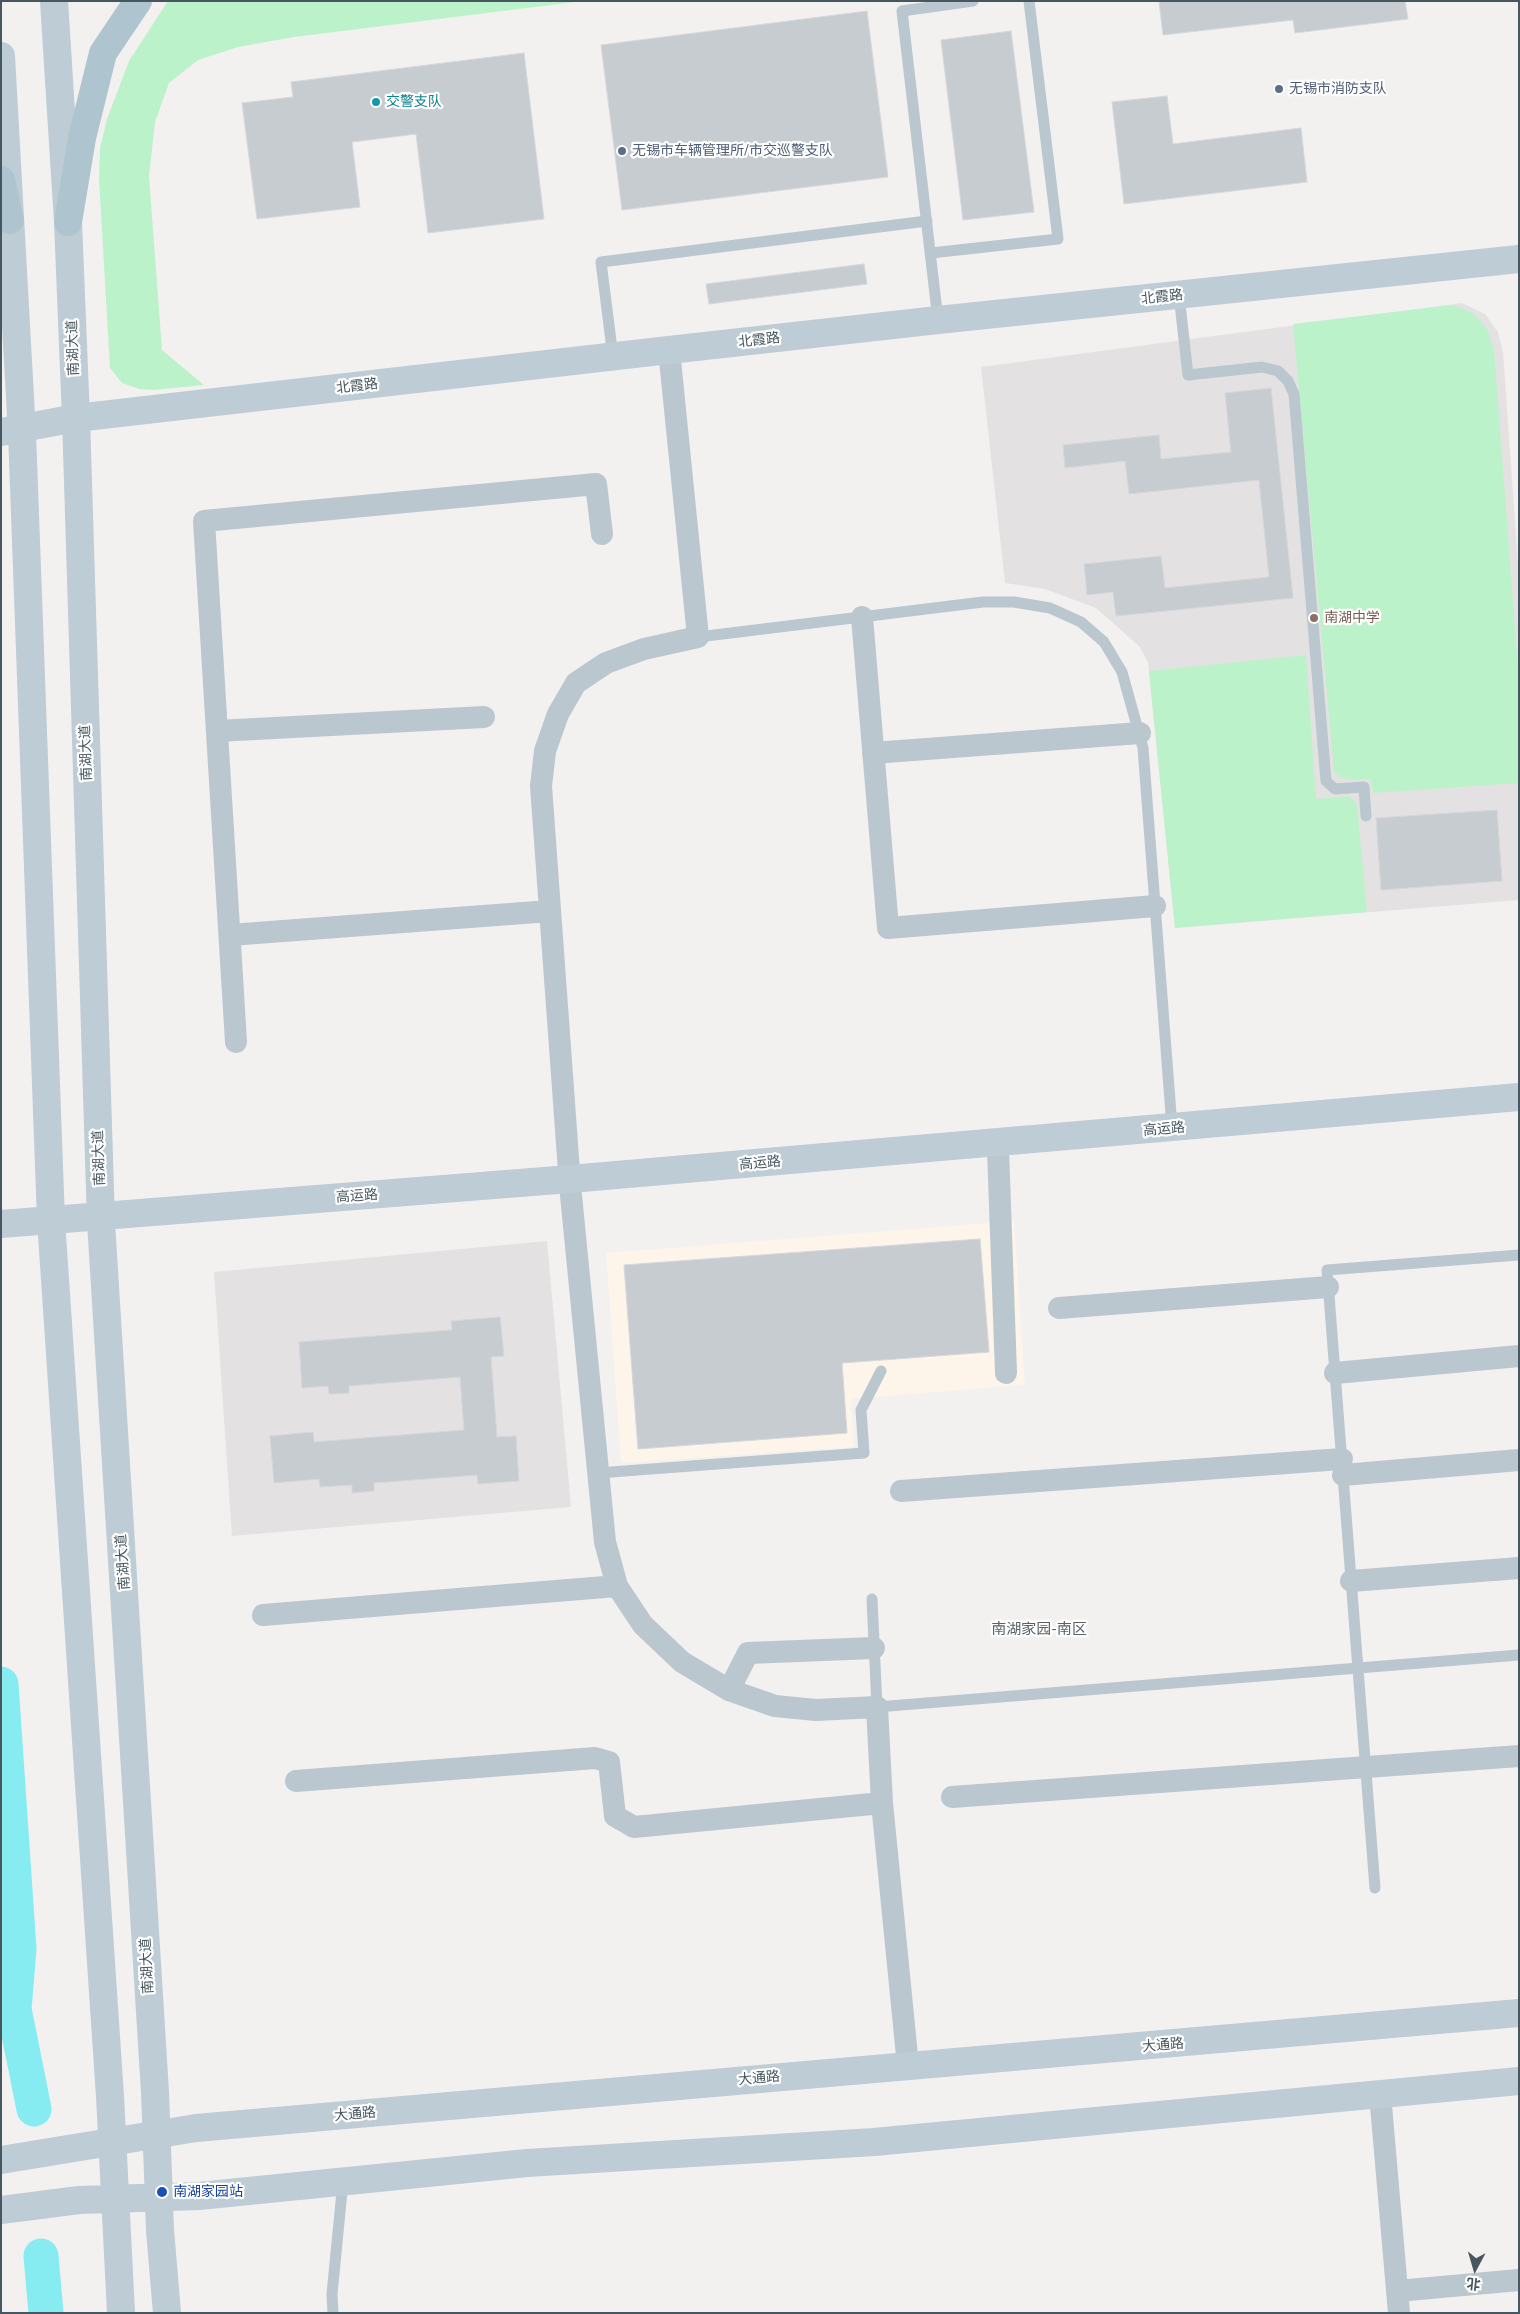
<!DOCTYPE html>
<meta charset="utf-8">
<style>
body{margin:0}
#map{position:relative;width:1520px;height:2314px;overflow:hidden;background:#f3f0f0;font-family:"Public Sans","Noto Sans SC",sans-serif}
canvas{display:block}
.frame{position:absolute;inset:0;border:2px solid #47575f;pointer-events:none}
.north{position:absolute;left:1450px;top:2244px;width:50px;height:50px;-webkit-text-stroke:4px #fff;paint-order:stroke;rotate:186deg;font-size:14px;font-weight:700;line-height:20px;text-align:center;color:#47575f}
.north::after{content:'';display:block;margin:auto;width:18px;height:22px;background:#47575f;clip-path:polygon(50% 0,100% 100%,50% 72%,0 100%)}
</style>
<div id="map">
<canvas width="1520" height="2314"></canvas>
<div class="frame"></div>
<div class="north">北</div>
</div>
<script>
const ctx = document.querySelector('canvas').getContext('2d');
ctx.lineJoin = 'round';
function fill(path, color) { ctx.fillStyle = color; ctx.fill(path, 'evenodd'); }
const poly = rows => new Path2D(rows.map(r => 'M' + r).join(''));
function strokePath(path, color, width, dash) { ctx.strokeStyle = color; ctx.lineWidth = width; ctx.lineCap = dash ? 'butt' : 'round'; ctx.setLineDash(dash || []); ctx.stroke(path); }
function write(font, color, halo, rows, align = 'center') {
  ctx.font = font + ' "Public Sans","Noto Sans SC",sans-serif'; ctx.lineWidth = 4.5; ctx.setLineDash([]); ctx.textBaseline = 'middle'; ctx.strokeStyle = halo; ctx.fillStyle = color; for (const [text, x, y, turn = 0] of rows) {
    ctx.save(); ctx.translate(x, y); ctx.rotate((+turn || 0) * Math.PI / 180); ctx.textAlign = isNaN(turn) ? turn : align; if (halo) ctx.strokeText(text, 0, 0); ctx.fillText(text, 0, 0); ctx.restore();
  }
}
const commercial = poly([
 [1014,1221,1025,1385,851,1399,854,1447,621,1463,606,1253]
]);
const education = poly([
 [1462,303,1485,314,1498,332,1503,352,1519,578,1519,900,1175,928,1148,662,1139,646,1096,608,1045,589,1005,583,981,367],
 [547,1241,571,1507,232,1536,214,1272]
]);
const green = poly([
 [168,1,583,1,294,37,238,47,198,60,169,83,155,122,149,176,162,350,204,385,154,390,139,389,122,383,110,368,99,179,100,148,107,119,129,61],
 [1453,305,1469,311,1478,318,1488,331,1494,349,1519,681,1519,783,1373,793,1371,779,1353,780,1341,778,1334,771,1293,324],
 [1306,655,1316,799,1349,796,1357,805,1367,912,1175,928,1149,671]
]);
const river = poly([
 [1,1684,19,1949,14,2009,34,2109],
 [41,2256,46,2313]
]);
const building = poly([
 [1159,1,1405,1,1408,19,1295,33,1293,20,1163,35,1159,1],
 [867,11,888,177,622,210,601,45,867,11],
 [1011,31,1034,212,963,220,941,40,1011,31],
 [524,53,544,219,428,233,416,134,352,142,360,207,257,219,242,103,293,97,291,82,524,53],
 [1167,96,1173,144,1301,128,1307,182,1124,204,1112,102,1167,96],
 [864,264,867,284,709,304,706,284,864,264],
 [1271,388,1293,598,1116,616,1113,592,1087,595,1084,564,1161,556,1165,588,1269,577,1259,480,1129,494,1125,461,1065,468,1063,445,1159,435,1161,459,1231,452,1225,393,1271,388],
 [1497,810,1502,881,1381,890,1376,818,1497,810],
 [980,1239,989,1352,842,1363,847,1433,638,1449,624,1265,980,1239],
 [500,1317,504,1356,491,1357,497,1437,516,1436,519,1481,478,1484,477,1475,374,1483,374,1491,352,1493,352,1485,320,1487,319,1479,274,1483,270,1436,313,1432,314,1442,464,1430,460,1377,349,1386,349,1393,329,1394,328,1386,302,1388,299,1342,452,1330,451,1321,500,1317]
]);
const lane = poly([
 [931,253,1058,239,1029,1],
 [1179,295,1188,375,1262,367,1278,371,1288,381,1294,394,1326,781,1335,789,1364,787,1366,816],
 [938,320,902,11,973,1],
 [613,357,601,262,927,221],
 [698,637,983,602,1014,602,1050,608,1081,622,1104,642,1122,672,1143,748,1172,1127],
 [598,1473,864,1453,861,1410,881,1371],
 [872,1599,877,1707,1519,1655],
 [1375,1888,1327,1270,1519,1255],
 [333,2313,332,2294,343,2181]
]);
const street = poly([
 [669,350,698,637,644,649,606,663,576,683,558,714,545,751,541,786,570,1185,605,1542,617,1586,643,1625,682,1662,729,1690,775,1706,816,1710,877,1707,882,1803,908,2066],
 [862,617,888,928,1155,906],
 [217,731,484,717],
 [873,753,1140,733],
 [230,935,550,911],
 [236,1042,204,521,596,484,602,534],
 [998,1149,1006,1373],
 [1059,1308,1328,1287],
 [1335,1373,1519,1356],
 [1343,1475,1519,1460],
 [901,1491,1342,1459],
 [1351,1581,1519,1568],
 [263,1615,617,1586],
 [729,1690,748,1653,874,1648],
 [296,1781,595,1758,609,1762,615,1816,634,1827,882,1803],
 [952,1797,1519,1756],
 [1380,2094,1399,2313],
 [1397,2291,1519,2280]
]);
const secondary = poly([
 [54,1,68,222,76,418,101,1222,155,2092,160,2230,167,2313],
 [1,56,22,433,51,1220,110,2096,121,2313],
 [1,432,76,418,669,350,938,320,1519,259],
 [1,1224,570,1179,1519,1097],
 [1,2160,196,2128,1519,2013],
 [1,2210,79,2200,199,2196,527,2163,874,2142,1519,2081]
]);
const primary = poly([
 [1,180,10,220],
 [68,222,82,138,103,53,138,1]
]);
const markers = [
 [1279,89,5,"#5c6f8a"],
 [376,102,5,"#0f9aa8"],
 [622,151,5,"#5c6f8a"],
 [1314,618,5,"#8d6e63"],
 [162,2192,6,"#1a4fb4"]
];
const serviceNames = [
 ["无锡市消防支队",1289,89],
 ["无锡市车辆管理所/市交巡警支队",632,151]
];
const cultureNames = [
 ["交警支队",386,102]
];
const streetNames = [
 ["北霞路",1162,297,-6],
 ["北霞路",759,340,-7],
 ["南湖大道",73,348,-92],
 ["北霞路",357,386,-7],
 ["南湖大道",86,753,-92],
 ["高运路",1164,1129,-5],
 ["南湖大道",99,1158,-92],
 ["高运路",760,1163,-5],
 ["高运路",357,1196,-4],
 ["南湖大道",123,1562,-94],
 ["南湖大道",147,1966,-93],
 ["大通路",1163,2045,-5],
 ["大通路",759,2078,-5],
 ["大通路",355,2114,-5]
];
const educationNames = [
 ["南湖中学",1324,618]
];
const transitNames = [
 ["南湖家园站",173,2192]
];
const neighbourhoodNames = [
 ["南湖家园-南区",1039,1629]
];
fill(commercial, '#fdf4ea');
fill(education, '#e4e1e3');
fill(green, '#bcf2c9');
strokePath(river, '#87ecf2', 35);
fill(building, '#c7ccd0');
strokePath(building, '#d4d7dc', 1);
strokePath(lane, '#bbc7ce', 11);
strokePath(street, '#bbc7ce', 22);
strokePath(secondary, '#bdccd5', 28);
strokePath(primary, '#aec5d0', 28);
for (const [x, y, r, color] of markers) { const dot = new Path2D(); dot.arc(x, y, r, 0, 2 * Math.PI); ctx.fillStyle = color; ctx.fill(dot); strokePath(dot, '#fff', 2); }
write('14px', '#4e5e75', '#fff', serviceNames, 'left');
write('14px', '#0d838f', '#fff', cultureNames, 'left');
write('14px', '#47575f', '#fff', streetNames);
write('14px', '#785e54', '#fff', educationNames, 'left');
write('14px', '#164399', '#fff', transitNames, 'left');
write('15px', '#5c6266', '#fff', neighbourhoodNames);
</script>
